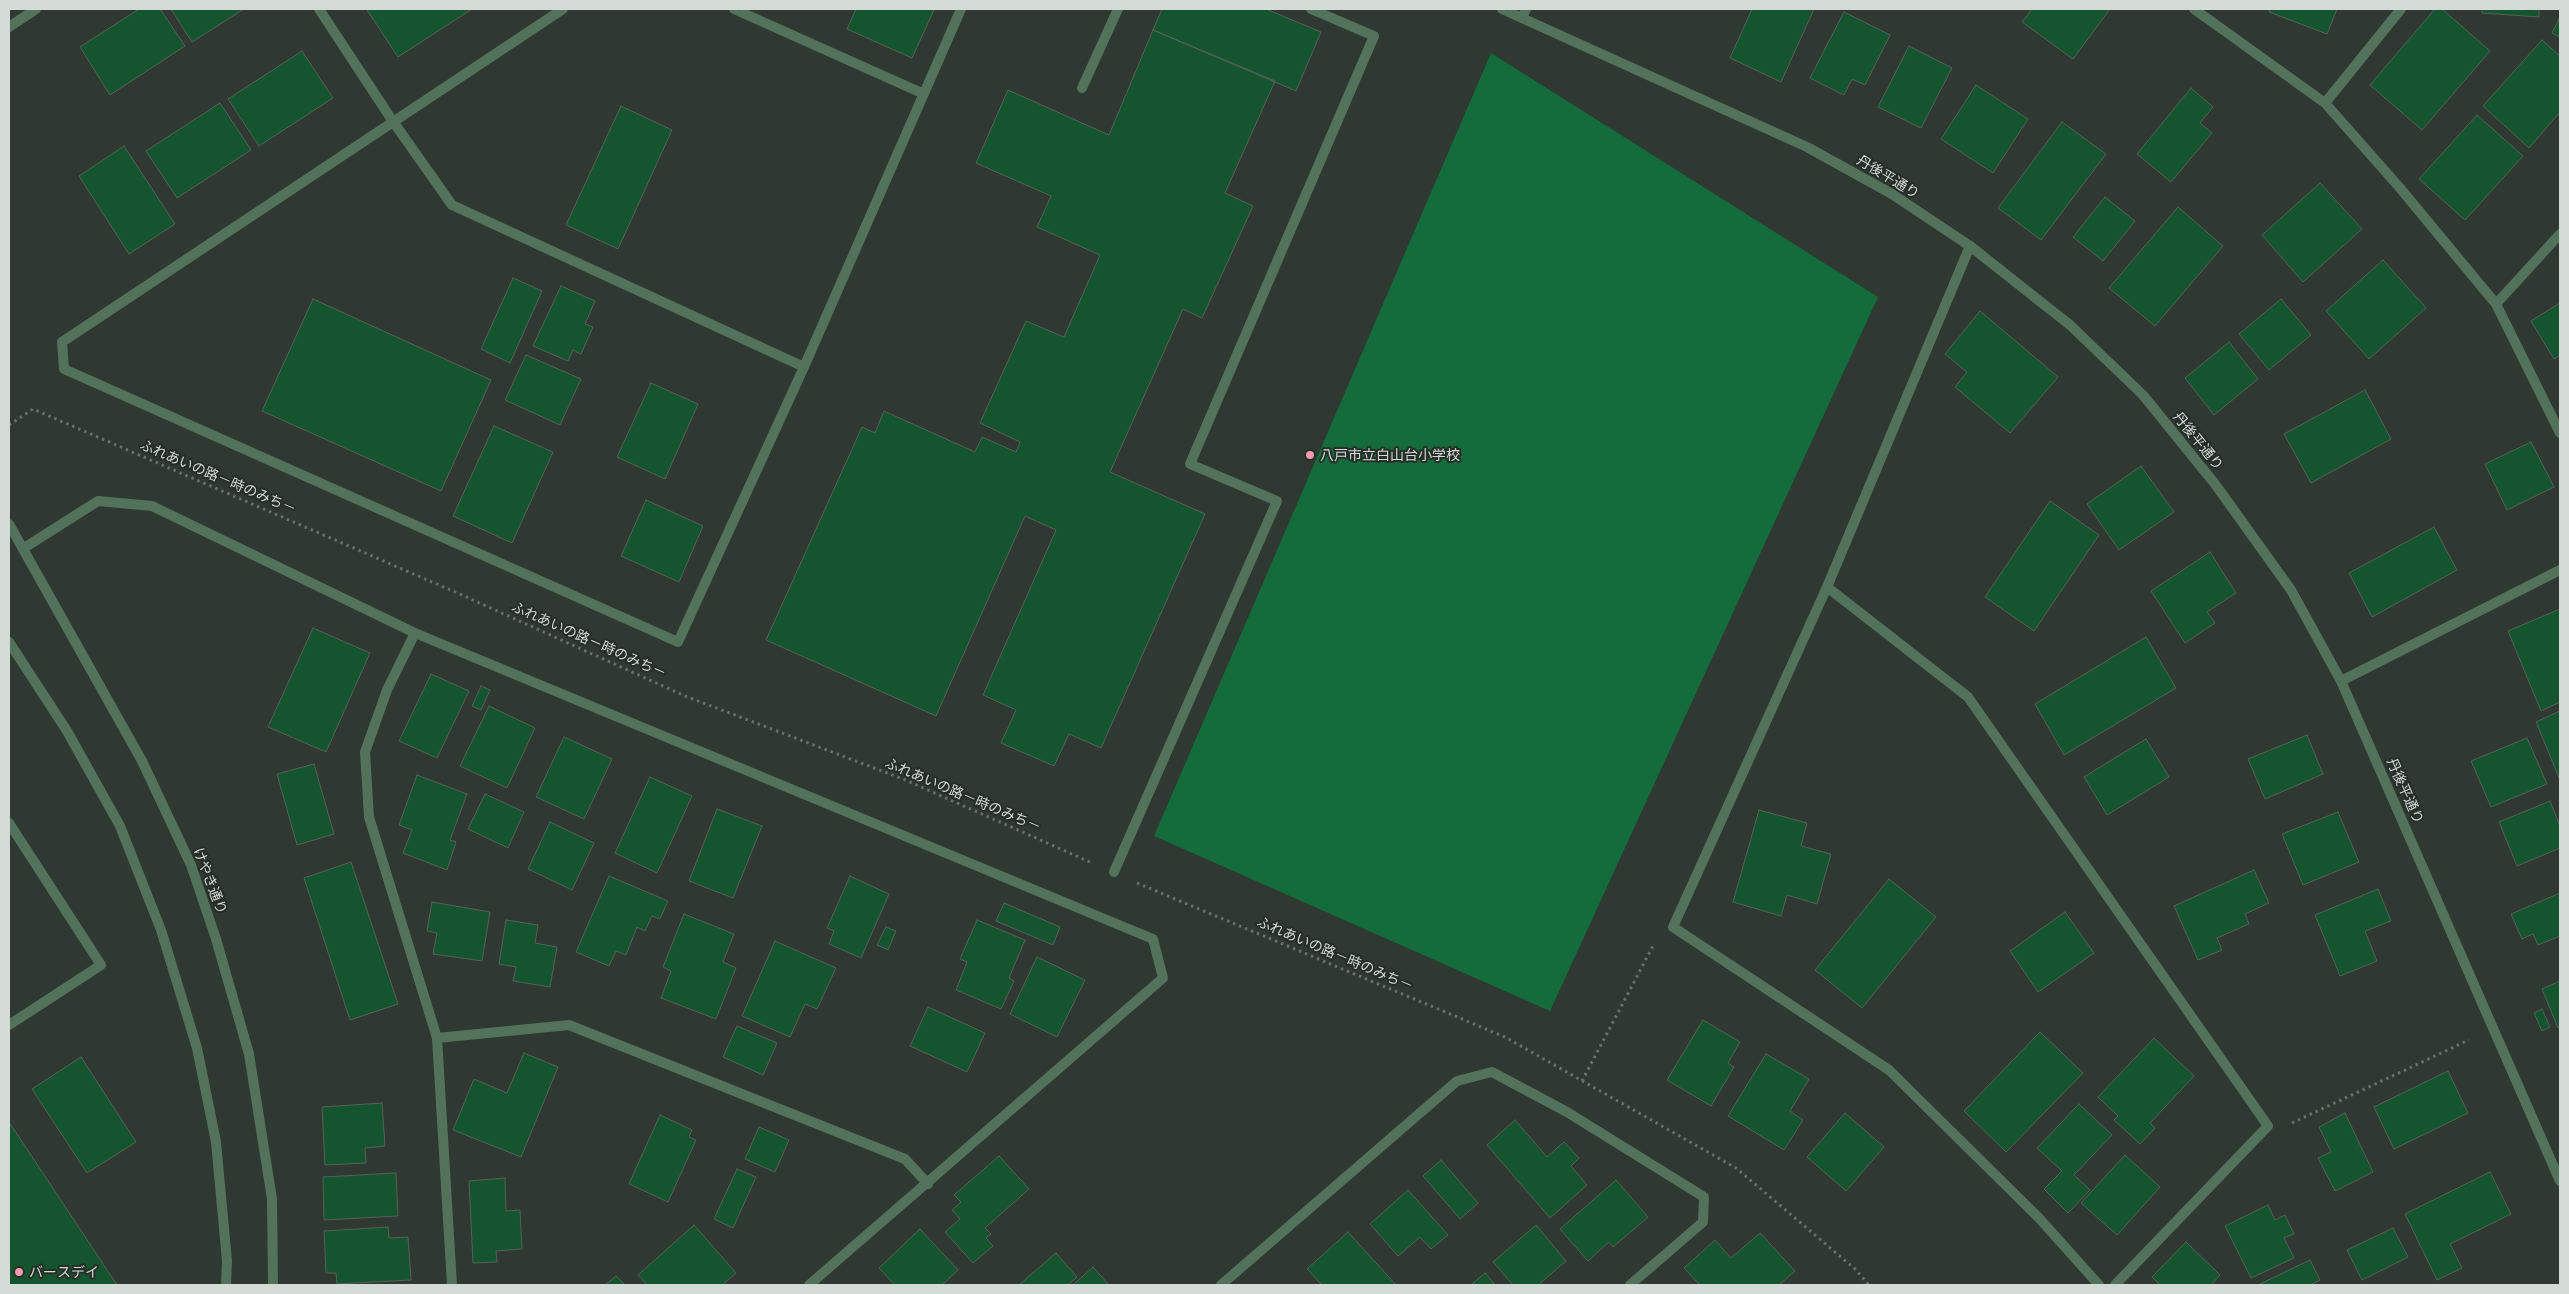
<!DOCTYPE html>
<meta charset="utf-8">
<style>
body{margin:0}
#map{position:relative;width:2569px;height:1294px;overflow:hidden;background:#2f3831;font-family:Lato,sans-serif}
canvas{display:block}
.frame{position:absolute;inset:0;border:10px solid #d4dad5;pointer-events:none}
</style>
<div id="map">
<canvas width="2569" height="1294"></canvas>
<div class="frame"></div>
</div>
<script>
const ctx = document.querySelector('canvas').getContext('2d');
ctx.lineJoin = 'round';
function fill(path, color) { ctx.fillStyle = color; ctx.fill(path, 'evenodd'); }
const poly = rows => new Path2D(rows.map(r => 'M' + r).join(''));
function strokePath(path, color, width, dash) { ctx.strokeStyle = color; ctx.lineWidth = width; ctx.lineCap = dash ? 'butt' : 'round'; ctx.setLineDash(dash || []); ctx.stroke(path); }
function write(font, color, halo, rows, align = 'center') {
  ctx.font = font + ' Lato,"Noto Sans JP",sans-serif'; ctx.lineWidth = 4; ctx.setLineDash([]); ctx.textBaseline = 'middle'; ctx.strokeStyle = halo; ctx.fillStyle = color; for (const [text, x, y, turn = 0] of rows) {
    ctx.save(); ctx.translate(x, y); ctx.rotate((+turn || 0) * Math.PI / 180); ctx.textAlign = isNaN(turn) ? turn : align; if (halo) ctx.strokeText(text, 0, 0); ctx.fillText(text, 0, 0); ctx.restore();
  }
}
const green = poly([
 [1491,53,1878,297,1550,1011,1154,836]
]);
const building = poly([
 [139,9,160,9,185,46,110,95,80,47,139,9],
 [171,9,244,9,192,42,171,9],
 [369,9,472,9,398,57,367,10,369,9],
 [856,9,930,9,934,10,912,58,847,29,856,9],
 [1162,9,1266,9,1321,32,1296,91,1153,30,1162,9],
 [1752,9,1814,9,1781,82,1730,58,1752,9],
 [2032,9,2110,9,2073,59,2022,22,2032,9],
 [2270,9,2337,9,2327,34,2269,12,2270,9],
 [2435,9,2442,9,2490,51,2422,130,2370,85,2435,9],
 [2482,9,2539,9,2539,17,2482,13,2482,9],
 [1844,12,1890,35,1865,85,1852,79,1844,95,1810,78,1844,12],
 [2560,17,2560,37,2552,33,2560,17],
 [1153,30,1275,81,1225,193,1253,206,1202,318,1183,309,1110,472,1205,514,1101,748,1069,734,1054,766,1001,743,1016,710,983,695,1056,530,1025,516,936,716,766,640,862,427,875,433,884,411,975,452,982,437,1016,452,1020,442,980,423,1026,321,1064,337,1100,255,1037,227,1051,196,976,163,1008,90,1109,135,1153,30],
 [2542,40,2560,56,2560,112,2529,148,2483,106,2542,40],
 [1909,46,1952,68,1921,128,1878,107,1909,46],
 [302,51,333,98,259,146,228,99,302,51],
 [1976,85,2028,119,1993,173,1941,139,1976,85],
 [2191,88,2213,107,2200,123,2212,133,2171,182,2137,154,2191,88],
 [220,103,251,150,177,198,146,151,220,103],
 [621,106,672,130,618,249,566,225,621,106],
 [2477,115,2523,156,2465,220,2419,179,2477,115],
 [2062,122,2106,154,2041,240,1998,208,2062,122],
 [124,146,175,224,129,254,79,176,124,146],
 [2320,183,2362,229,2303,282,2262,235,2320,183],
 [2105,197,2135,221,2103,261,2073,237,2105,197],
 [2178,207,2223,246,2155,326,2109,288,2178,207],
 [2383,260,2426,308,2369,359,2326,311,2383,260],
 [513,278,542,291,510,363,481,349,513,278],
 [561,286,595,301,585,324,593,327,581,354,573,350,568,361,533,346,561,286],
 [313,299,491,380,441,491,262,411,313,299],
 [2281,299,2311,335,2269,370,2239,334,2281,299],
 [2560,303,2560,355,2554,359,2531,321,2560,303],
 [1980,311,2058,377,2010,433,1955,387,1967,372,1945,354,1980,311],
 [2229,342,2258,379,2214,415,2185,378,2229,342],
 [526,355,581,379,560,425,505,400,526,355],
 [651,383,698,404,665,479,617,457,651,383],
 [2365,390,2391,439,2311,483,2284,434,2365,390],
 [494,426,553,452,512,543,453,516,494,426],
 [2531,442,2554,487,2507,510,2485,464,2531,442],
 [2141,466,2174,512,2119,550,2087,504,2141,466],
 [646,500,703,526,679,582,621,556,646,500],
 [2050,501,2099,535,2034,631,1985,597,2050,501],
 [2434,527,2457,570,2372,617,2349,573,2434,527],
 [2210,552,2236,593,2207,612,2215,623,2185,643,2151,591,2210,552],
 [2560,609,2560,702,2541,711,2508,631,2560,609],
 [313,628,370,653,326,752,268,727,313,628],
 [2146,637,2176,688,2064,755,2035,704,2146,637],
 [431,674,469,691,437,758,399,741,431,674],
 [481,686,490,690,481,710,472,706,481,686],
 [489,706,535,728,507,788,460,766,489,706],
 [2560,711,2560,780,2536,722,2560,711],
 [2307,735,2323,774,2265,799,2248,759,2307,735],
 [564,737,612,759,584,819,536,797,564,737],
 [2527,738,2547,784,2491,807,2471,761,2527,738],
 [2146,739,2169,777,2107,815,2084,777,2146,739],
 [314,764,334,834,297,845,277,774,314,764],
 [417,775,467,794,450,840,456,842,447,870,403,853,412,830,399,825,417,775],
 [650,777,692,796,657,873,615,853,650,777],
 [485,794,524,812,508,848,468,829,485,794],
 [2550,801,2560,826,2560,848,2517,866,2499,822,2550,801],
 [717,809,762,826,733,898,689,881,717,809],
 [1759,810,1807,823,1801,846,1831,854,1817,904,1787,895,1781,916,1733,902,1759,810],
 [2338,812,2359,862,2303,885,2282,834,2338,812],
 [550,822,594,843,572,890,528,869,550,822],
 [351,862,398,1004,350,1020,304,878,351,862],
 [2254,870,2269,903,2245,914,2249,924,2217,938,2222,950,2198,960,2174,906,2254,870],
 [609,876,668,901,660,919,652,916,645,931,637,927,626,955,616,951,609,966,576,952,609,876],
 [850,876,889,894,861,958,829,944,834,931,827,928,850,876],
 [1889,879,1936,917,1862,1008,1815,970,1889,879],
 [2378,889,2391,921,2365,931,2377,961,2340,976,2315,915,2378,889],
 [2560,893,2560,936,2538,945,2533,934,2522,939,2511,914,2560,893],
 [432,902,490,912,482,961,433,954,437,933,427,931,432,902],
 [1004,903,1060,927,1053,945,996,921,1004,903],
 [2065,912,2094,953,2038,992,2010,951,2065,912],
 [684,914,734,934,723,962,736,968,716,1019,661,998,671,971,663,967,684,914],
 [506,920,538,925,535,943,557,947,550,987,513,981,516,967,499,964,506,920],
 [977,920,1025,940,1009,978,1014,981,1001,1009,956,990,967,962,960,959,977,920],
 [886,927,896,931,888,950,877,945,886,927],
 [775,941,836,968,817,1009,805,1004,790,1037,742,1016,775,941],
 [1037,957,1085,980,1057,1037,1010,1014,1037,957],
 [2560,981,2560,1027,2558,1028,2542,989,2560,981],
 [928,1007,985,1033,967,1072,910,1046,928,1007],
 [2542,1009,2550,1027,2542,1031,2534,1013,2542,1009],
 [1703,1020,1740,1042,1728,1063,1734,1067,1711,1106,1667,1080,1703,1020],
 [737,1026,777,1043,763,1075,723,1057,737,1026],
 [2040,1032,2083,1073,2006,1152,1964,1111,2040,1032],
 [2154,1038,2194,1076,2150,1123,2155,1128,2140,1144,2114,1120,2118,1116,2098,1097,2154,1038],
 [524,1053,558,1067,521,1157,453,1130,474,1079,507,1093,524,1053],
 [1766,1054,1809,1079,1790,1111,1803,1120,1784,1150,1728,1116,1766,1054],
 [81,1057,136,1142,87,1173,32,1089,81,1057],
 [2448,1071,2468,1113,2394,1149,2374,1107,2448,1071],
 [382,1103,385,1146,365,1148,366,1163,325,1165,322,1107,382,1103],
 [2079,1104,2112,1135,2074,1175,2090,1190,2068,1213,2044,1189,2062,1171,2037,1148,2079,1104],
 [1845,1113,1884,1147,1846,1191,1807,1157,1845,1113],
 [2345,1113,2373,1172,2335,1191,2318,1158,2331,1152,2319,1127,2345,1113],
 [660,1115,692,1130,689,1137,696,1140,668,1202,629,1184,660,1115],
 [1515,1120,1547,1157,1564,1142,1579,1158,1571,1166,1587,1185,1550,1218,1487,1145,1515,1120],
 [9,1122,117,1285,9,1285,9,1122],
 [759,1127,789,1140,775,1172,745,1159,759,1127],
 [2125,1155,2160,1187,2117,1235,2081,1203,2125,1155],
 [999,1156,1029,1189,985,1228,991,1234,986,1238,993,1246,973,1263,945,1232,960,1219,952,1210,961,1202,954,1195,999,1156],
 [1441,1160,1478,1203,1460,1219,1423,1176,1441,1160],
 [737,1169,756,1177,733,1228,714,1219,737,1169],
 [2490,1172,2511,1214,2450,1244,2462,1268,2437,1280,2405,1214,2490,1172],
 [396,1173,398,1216,324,1220,323,1177,396,1173],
 [505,1178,506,1211,520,1210,522,1249,496,1251,497,1262,473,1263,469,1181,505,1178],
 [1616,1180,1648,1217,1613,1247,1609,1242,1588,1261,1560,1229,1616,1180],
 [1408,1190,1448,1235,1431,1249,1420,1237,1398,1256,1370,1224,1408,1190],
 [2268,1205,2275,1220,2285,1215,2294,1234,2284,1238,2294,1258,2251,1278,2225,1226,2268,1205],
 [694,1225,736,1273,722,1285,647,1285,638,1275,694,1225],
 [1536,1225,1566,1261,1538,1285,1513,1285,1493,1262,1536,1225],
 [388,1227,389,1238,408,1237,411,1280,337,1284,336,1273,326,1273,324,1231,388,1227],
 [2393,1228,2408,1257,2362,1280,2347,1250,2393,1228],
 [920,1229,958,1270,942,1285,895,1285,879,1268,920,1229],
 [1348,1232,1396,1285,1322,1285,1307,1269,1348,1232],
 [1760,1233,1795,1271,1779,1285,1700,1285,1684,1268,1715,1240,1731,1258,1760,1233],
 [2186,1242,2220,1275,2211,1285,2160,1285,2152,1277,2186,1242],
 [1056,1253,1077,1277,1068,1285,1019,1285,1056,1253],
 [2310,1260,2320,1280,2310,1285,2258,1285,2310,1260],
 [1093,1267,1109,1285,1073,1285,1093,1267],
 [1485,1273,1495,1285,1471,1285,1485,1273],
 [616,1276,625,1285,605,1285,616,1276]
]);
const path = poly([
 [9,425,33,409,462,595,685,696,903,779,1090,862],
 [1137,883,1505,1037,1736,1168,1855,1269,1869,1285],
 [1582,1081,1654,944],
 [2292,1123,2469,1040]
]);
const service = poly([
 [1082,88,1118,9],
 [9,823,101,965,9,1025],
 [1114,872,1277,501,1190,464,1374,36,1311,9]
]);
const minor = poly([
 [319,9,392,120,452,205,804,367],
 [563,9,62,342,64,369,678,642,804,367,961,9],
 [734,9,924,94],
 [2194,9,2325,103,2400,188,2496,304,2560,433],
 [1522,18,1526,9],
 [2325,103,2401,9],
 [1970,246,1827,587,1673,927,1889,1070,2039,1218,2099,1285],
 [2496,304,2560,234],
 [24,548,98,501,152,506,415,633,1153,939,1163,978,809,1285],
 [1827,587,1968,697,2268,1126,2115,1285],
 [415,633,387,690,365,752,369,817,437,1038,452,1285],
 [437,1038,569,1025,905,1159,928,1184],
 [1221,1285,1457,1081,1492,1072,1567,1112,1704,1197,1703,1222,1630,1285]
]);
const tertiary = poly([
 [1502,9,1807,147,1892,194,1970,246,2070,325,2143,395,2215,484,2291,590,2341,681,2560,1181],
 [9,27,36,9],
 [9,524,142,761,191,865,216,939,249,1054,272,1199,273,1285],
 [9,642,67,731,120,826,161,930,197,1048,216,1142,227,1261,226,1285],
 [2341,681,2560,570]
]);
const markers = [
 [1310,455,5,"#f29ab0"],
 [19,1272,5,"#f29ab0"]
];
const streetNames = [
 ["丹後平通り",1888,177,31],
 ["丹後平通り",2198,441,51],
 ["ふれあいの路－時のみち－",218,477,23],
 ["ふれあいの路－時のみち－",589,640,24],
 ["丹後平通り",2405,791,66],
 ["ふれあいの路－時のみち－",963,795,23],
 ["けやき通り",210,881,69],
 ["ふれあいの路－時のみち－",1335,954,23]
];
const poiNames = [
 ["八戸市立白山台小学校",1320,455],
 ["バースデイ",29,1272]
];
fill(green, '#146b3b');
fill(building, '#145530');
strokePath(building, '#57615a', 1);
strokePath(path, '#68706a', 3, [2.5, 4]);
strokePath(service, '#53725c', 10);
strokePath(minor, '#53725c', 10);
strokePath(tertiary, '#53725c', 10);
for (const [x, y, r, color] of markers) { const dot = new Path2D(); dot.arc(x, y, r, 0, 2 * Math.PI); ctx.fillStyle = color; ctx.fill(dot); strokePath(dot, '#252e27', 2); }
write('14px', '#d4dad5', '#252e27', streetNames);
write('14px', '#d4dad5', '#252e27', poiNames, 'left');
</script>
